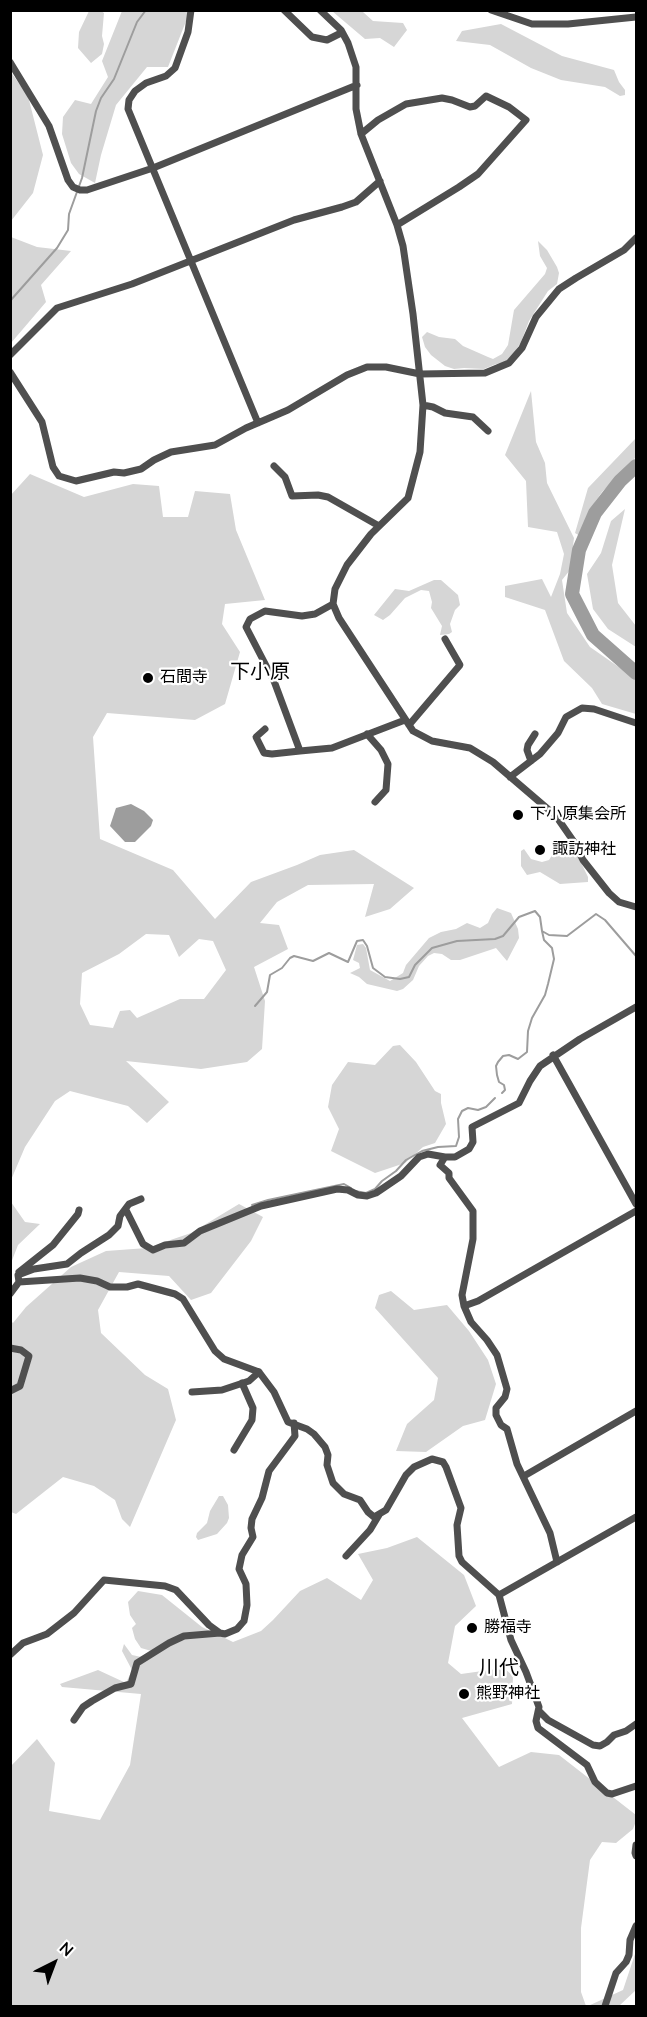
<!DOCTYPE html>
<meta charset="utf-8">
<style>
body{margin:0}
#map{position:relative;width:647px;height:2017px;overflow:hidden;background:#fff;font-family:"Nunito Sans",sans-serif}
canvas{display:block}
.frame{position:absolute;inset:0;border:12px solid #000;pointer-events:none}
.north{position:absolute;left:24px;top:1933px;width:60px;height:60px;-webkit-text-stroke:4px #fff;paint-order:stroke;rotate:42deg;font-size:16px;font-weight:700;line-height:24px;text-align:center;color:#000}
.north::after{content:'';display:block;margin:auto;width:21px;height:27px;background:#000;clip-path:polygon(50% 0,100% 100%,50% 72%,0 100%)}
</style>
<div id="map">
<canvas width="647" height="2017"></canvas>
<div class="frame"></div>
<div class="north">N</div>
</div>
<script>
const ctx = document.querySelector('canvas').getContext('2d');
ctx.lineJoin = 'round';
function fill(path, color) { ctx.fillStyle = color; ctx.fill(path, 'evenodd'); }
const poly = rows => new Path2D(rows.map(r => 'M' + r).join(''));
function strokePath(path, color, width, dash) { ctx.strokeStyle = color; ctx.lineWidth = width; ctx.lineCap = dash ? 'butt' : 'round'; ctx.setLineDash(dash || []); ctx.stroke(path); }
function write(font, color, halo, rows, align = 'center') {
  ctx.font = font + ' "Nunito Sans","Noto Sans JP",sans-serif'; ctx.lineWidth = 4.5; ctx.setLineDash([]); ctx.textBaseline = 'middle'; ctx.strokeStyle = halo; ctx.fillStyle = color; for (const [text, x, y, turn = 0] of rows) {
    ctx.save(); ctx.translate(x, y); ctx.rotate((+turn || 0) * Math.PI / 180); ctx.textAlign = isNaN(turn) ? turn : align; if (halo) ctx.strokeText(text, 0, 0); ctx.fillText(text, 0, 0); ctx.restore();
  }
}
const green = poly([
 [89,11,101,11,104,13,102,36,104,44,102,54,91,63,78,48,79,32],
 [122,11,190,11,168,67,147,67,116,105,101,155,95,183,79,174,71,163,62,134,63,117,75,100,91,104,108,77,102,61],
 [332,11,363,12,373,21,403,23,407,30,394,47,380,38,365,39],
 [501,24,562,56,614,70,619,82,625,90,625,95,620,96,605,87,561,80,531,68,490,45,456,41,462,31],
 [10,71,28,96,43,155,33,193,11,221],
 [11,237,37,247,71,251,41,285,46,302,11,343],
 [538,241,547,250,557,267,559,273,557,284,548,291,529,321,521,342,511,358,503,363,496,364,484,369,464,368,454,369,445,366,431,355,425,347,422,337,427,332,439,337,455,339,463,346,488,357,493,359,502,354,508,345,514,310,545,274,547,268,540,256],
 [531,391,536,442,545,463,547,483,574,538,570,570,562,580,567,613,590,647,636,679,636,714,602,704,592,688,564,661,545,610,505,597,505,586,542,579,551,597,560,574,564,554,557,532,528,527,526,481,505,455],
 [636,438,636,457,602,492,595,502,580,536,575,533,588,488],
 [30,474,84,497,133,484,159,486,163,517,188,517,195,491,230,494,236,530,265,600,225,604,222,624,240,652,225,704,195,720,107,713,93,737,100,839,173,870,215,919,251,882,297,865,320,855,354,850,414,888,390,909,365,917,374,884,308,885,277,902,260,923,279,925,288,949,254,967,265,1001,262,1049,247,1062,201,1069,126,1061,169,1102,147,1123,128,1106,70,1091,55,1101,25,1147,11,1180,10,496],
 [146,934,169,935,179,957,199,939,213,941,226,970,204,999,180,999,137,1018,130,1010,120,1011,113,1028,90,1025,80,1004,82,973,119,954],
 [625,509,612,565,618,603,636,626,636,647,608,629,593,609,587,574,601,553,611,521],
 [434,580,441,580,458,595,460,605,455,610,450,624,452,632,449,634,440,635,442,626,431,608,432,602,429,591,421,590,405,598,390,615,383,620,374,615,395,589,409,591],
 [568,844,572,844,588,877,588,882,560,884,540,872,527,875,521,866,521,851,524,849,531,859,542,862,549,860,554,852],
 [497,908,511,913,518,929,519,938,507,961,496,948,460,960,451,960,442,954,434,953,428,956,419,966,413,980,403,989,397,991,367,984,359,977,350,973,360,968,359,963,353,960,357,945,363,944,366,948,370,970,390,981,403,973,406,965,429,938,441,932,456,929,467,923,480,928,488,923,492,914],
 [400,1045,416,1062,435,1091,441,1094,441,1103,446,1124,435,1143,423,1147,405,1163,375,1173,331,1151,339,1129,328,1107,332,1085,348,1062,375,1065,393,1046],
 [11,1202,25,1222,40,1224,18,1245,11,1263],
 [239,1204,263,1217,251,1241,211,1293,191,1300,169,1276,119,1272,98,1310,101,1333,145,1375,168,1389,176,1420,130,1527,122,1519,115,1500,94,1486,63,1477,16,1514,11,1512,10,1320,13,1323,26,1307,71,1267,106,1251,147,1248,191,1233],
 [391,1291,414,1310,447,1305,469,1331,488,1360,496,1384,485,1420,463,1426,426,1452,396,1451,407,1424,434,1400,438,1378,375,1308,379,1295],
 [219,1496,223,1496,228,1505,229,1518,227,1523,217,1534,198,1540,196,1537,197,1533,207,1523,210,1511],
 [417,1537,464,1575,476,1606,455,1626,448,1663,461,1674,504,1668,513,1676,512,1704,462,1718,499,1767,531,1752,559,1755,636,1815,636,1821,633,1829,616,1843,602,1842,590,1860,581,1928,581,1992,586,2006,11,2006,10,1767,37,1739,55,1763,49,1811,100,1820,130,1765,141,1694,62,1687,60,1684,98,1670,126,1683,132,1670,122,1651,124,1644,132,1655,146,1658,155,1652,141,1648,135,1639,132,1628,136,1624,130,1615,128,1602,138,1591,162,1595,202,1627,233,1642,261,1631,273,1620,300,1591,327,1578,361,1600,373,1580,358,1554,387,1548],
 [636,1951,636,1990,619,2006,588,2006,623,1990]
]);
const water = poly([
 [131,804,144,811,153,820,151,826,135,842,125,842,110,826,116,808]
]);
const stream = poly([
 [10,301,57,248,68,230,69,214,82,178,96,111,101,98,114,79,137,22,146,10],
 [255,1006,267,992,270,975,282,968,290,958,294,956,313,961,329,953,348,962,357,941,363,940,367,946,373,968,385,977,400,979,409,977,415,965,432,948,457,941,495,939,503,936,519,917,535,911,540,917,542,931,549,935,567,936,596,914,605,920,636,956],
 [502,1093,505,1090,504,1085,499,1082,497,1075,496,1066,498,1062,503,1056,509,1055,518,1059,527,1052,528,1031,532,1018,545,995,548,984,554,959,552,948,544,940,542,931],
 [355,1191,366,1193,375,1189,382,1181,396,1171,406,1160,422,1151,438,1147,456,1146,459,1137,458,1119,462,1111,468,1108,478,1110,486,1107,495,1098],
 [252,1205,268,1200,344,1184,351,1188]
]);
const river = poly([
 [636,466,620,481,595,513,579,550,572,594,593,635,636,673]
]);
const street = poly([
 [191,10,188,32,175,68,166,76,146,83,135,91,129,100,128,109,258,423],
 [284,10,312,37,327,40,341,33],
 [320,10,341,30,348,43,356,67,356,109,361,134,397,225,403,246,413,314,423,405,420,452,408,498,371,534,347,565,335,589,333,604,339,618,413,731,432,741,470,748,493,762,556,816,574,842,583,860,609,893,619,902,636,907],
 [491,10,532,24,568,24,636,17],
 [10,62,49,126,68,180,73,187,80,190,87,190,153,168,357,85],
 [361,134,378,120,406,104,442,98,452,100,470,107,475,106,486,96,509,107,526,120,478,174,459,187,397,225],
 [10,355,57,308,132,284,294,220,342,207,356,202,380,181],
 [10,372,42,422,53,467,59,476,76,481,114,472,124,473,141,469,154,460,171,452,215,445,246,428,288,410,347,375,367,367,386,367,420,374,485,373,509,363,522,348,536,317,559,289,576,278,624,250,636,238],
 [423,405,433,407,445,413,473,417,488,431],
 [274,466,285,477,292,496,318,495,328,497,379,526],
 [333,604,315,614,302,616,265,611,250,619,246,627,274,681,300,751,332,748,405,720],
 [409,725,460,665,445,639],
 [265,729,256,737,264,753,272,754,300,751],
 [367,734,381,750,388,764,386,790,375,802],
 [531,761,527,750,528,745,535,734],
 [510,777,540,754,558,733,566,717,582,708,594,709,636,723],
 [553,1055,636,1204],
 [126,1210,143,1244,153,1250,165,1245,184,1243,200,1231,261,1206,337,1189,348,1190,358,1195,367,1196,376,1193,401,1176,419,1157,428,1154,445,1157],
 [19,1272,53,1245,78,1214,79,1210],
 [19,1282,80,1278,97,1281,110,1287,127,1287,138,1284,175,1294,183,1299,215,1351,224,1359,259,1372],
 [10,1294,19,1282,18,1275,34,1269,67,1264,81,1253,109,1235,118,1226,120,1216,129,1204,141,1199],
 [464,1306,478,1301,636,1211],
 [10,1348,21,1350,29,1356,20,1386,10,1391],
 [192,1392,222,1390,249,1381,259,1372,274,1392,288,1422,307,1429,314,1434,325,1447,328,1455,327,1465,333,1483,344,1494,360,1500,368,1512,374,1517,386,1510,406,1475,414,1467,432,1459,443,1462,446,1467,461,1508,457,1525,459,1556,462,1562,499,1595,511,1640,526,1672,539,1707,536,1721,538,1728,587,1765,595,1782,607,1793,612,1794,636,1786],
 [234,1450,252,1420,253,1408,242,1383],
 [524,1476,636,1411],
 [346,1556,370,1530,379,1515],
 [557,1562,550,1533,517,1464,507,1429,501,1425,496,1415,496,1408,505,1397,507,1389,497,1355,487,1340,471,1322,464,1306,462,1295,473,1239,473,1211,449,1178,449,1173,440,1165,445,1157,455,1157,469,1149,473,1142,472,1127,519,1103,530,1081,540,1066,580,1039,636,1007],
 [499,1595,636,1517],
 [10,1655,23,1643,47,1634,74,1613,104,1580,165,1586,176,1590,209,1625,220,1633,225,1634,237,1629,244,1621,247,1605,246,1584,239,1569,242,1555,253,1537,251,1528,252,1519,262,1498,269,1471,295,1436,294,1423],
 [539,1711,548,1720,593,1745,600,1746,607,1742,614,1735,626,1731,636,1724],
 [74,1720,83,1707,92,1701,115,1688,131,1684,137,1663,169,1643,184,1636,220,1633],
 [636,1845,635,1853,636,1856],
 [605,2006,616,1973,626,1962,629,1955,630,1940,636,1926]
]);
const markers = [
 [148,678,6,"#000"],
 [518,815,6,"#000"],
 [540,850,6,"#000"],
 [472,1628,6,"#000"],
 [464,1694,6,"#000"]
];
const poiNames = [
 ["石間寺",160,678],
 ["下小原集会所",530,815],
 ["諏訪神社",552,850],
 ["勝福寺",484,1628],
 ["熊野神社",476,1694]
];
const quarterNames = [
 ["下小原",260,673],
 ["川代",499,1669]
];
fill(green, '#d6d6d6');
fill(water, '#9d9d9d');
strokePath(stream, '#9d9d9d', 2);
strokePath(river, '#9d9d9d', 14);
strokePath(street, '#4f4f4f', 7);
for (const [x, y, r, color] of markers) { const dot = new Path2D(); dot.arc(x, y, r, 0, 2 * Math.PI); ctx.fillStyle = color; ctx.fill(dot); strokePath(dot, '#fff', 2); }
write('16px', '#000', '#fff', poiNames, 'left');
write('20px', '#000', '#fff', quarterNames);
</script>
